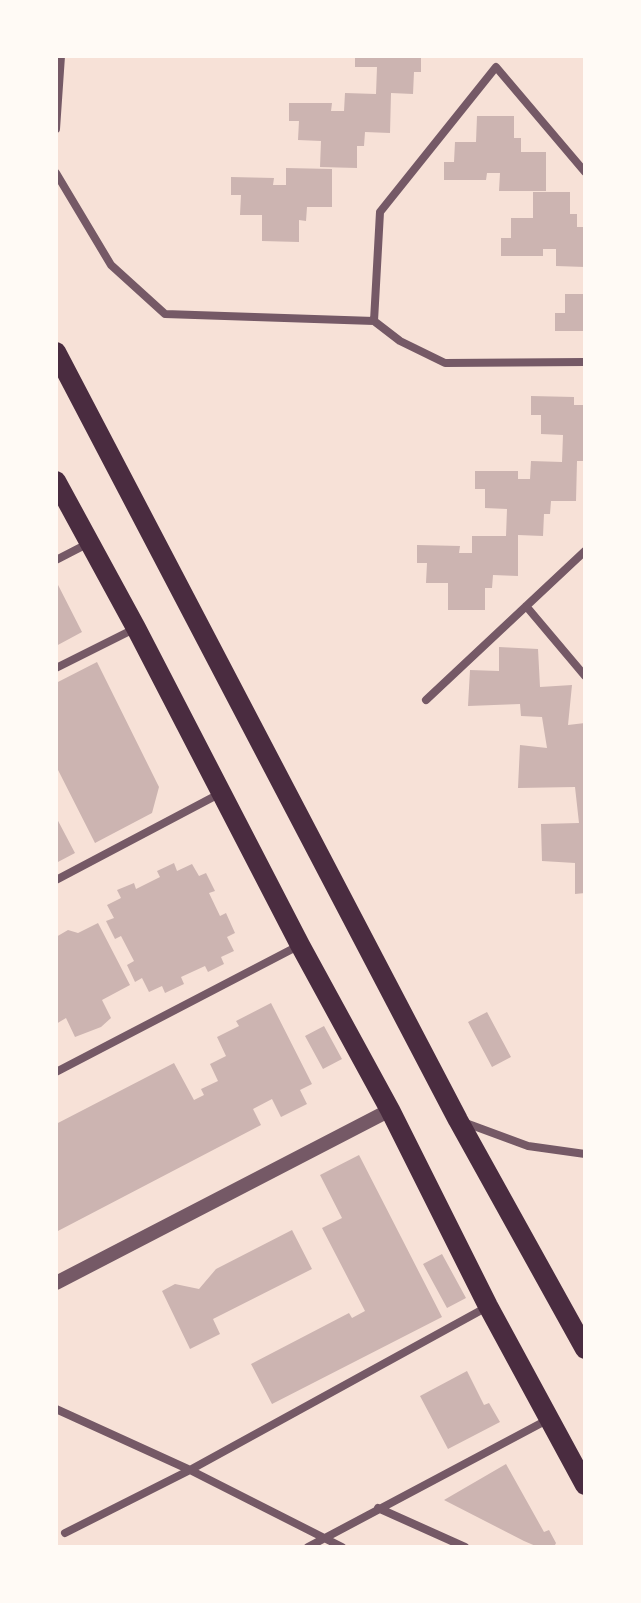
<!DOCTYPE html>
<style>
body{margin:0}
#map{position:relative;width:641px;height:1603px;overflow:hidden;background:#f7e1d7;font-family:"Source Serif 4",serif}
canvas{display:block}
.frame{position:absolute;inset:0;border:58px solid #fffaf5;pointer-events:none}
</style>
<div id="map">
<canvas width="641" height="1603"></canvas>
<div class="frame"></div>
</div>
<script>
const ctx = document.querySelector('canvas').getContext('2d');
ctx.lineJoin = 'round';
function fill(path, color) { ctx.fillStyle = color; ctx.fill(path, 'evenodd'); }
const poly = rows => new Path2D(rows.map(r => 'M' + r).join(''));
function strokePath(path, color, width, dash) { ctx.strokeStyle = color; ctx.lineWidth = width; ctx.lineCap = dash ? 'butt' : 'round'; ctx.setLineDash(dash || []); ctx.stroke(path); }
const building = poly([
 [355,56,421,56,421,72,414,72,413,94,391,93,390,133,365,132,364,146,357,146,357,168,320,167,321,141,298,140,299,121,289,121,289,103,332,103,331,111,344,111,345,93,376,94,377,67,355,67],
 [477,116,514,116,514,138,521,138,521,152,546,152,546,191,499,191,500,173,487,173,486,180,444,180,444,162,454,162,455,142,476,142],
 [286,168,332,169,332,207,307,207,306,221,299,220,299,242,262,241,262,215,240,215,241,195,231,195,231,177,274,178,273,185,286,185],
 [533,192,570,192,570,214,577,214,577,227,585,227,585,267,556,266,556,249,543,249,543,256,501,256,501,238,511,238,511,218,533,218],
 [565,294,585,294,585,331,555,331,555,313,565,313],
 [531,396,574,397,574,405,585,405,585,461,577,461,576,501,551,501,550,514,544,514,543,536,518,535,518,576,493,575,492,588,485,588,485,610,448,610,448,583,426,583,427,563,417,563,417,545,460,546,459,553,472,553,472,536,506,536,507,509,485,508,485,489,475,489,475,471,518,471,518,479,530,479,531,461,562,462,563,435,541,434,541,415,531,415],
 [56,581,82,632,56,646],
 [499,647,538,649,540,687,572,685,568,725,585,723,585,893,575,894,575,863,542,861,541,824,579,823,575,787,518,788,520,745,547,748,542,717,521,716,520,704,468,706,470,670,499,671],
 [97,662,159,787,152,813,95,843,56,766,56,683],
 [56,817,75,853,56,863],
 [174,863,177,871,192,864,199,876,206,873,215,891,209,893,220,916,226,913,235,933,227,937,234,951,221,957,224,964,208,972,205,966,181,977,184,984,165,993,162,986,149,992,142,978,135,982,127,965,134,961,121,936,115,939,106,921,114,918,107,905,121,898,117,890,134,883,136,889,160,877,157,871],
 [98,923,130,985,102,1000,111,1018,101,1027,75,1037,66,1018,56,1024,56,937,68,930,78,933],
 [271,1003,312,1084,300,1090,307,1104,281,1117,272,1099,253,1109,261,1125,56,1232,56,1124,174,1063,194,1100,204,1095,201,1089,218,1081,210,1064,226,1056,217,1037,239,1026,236,1021],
 [487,1012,511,1057,492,1067,468,1022],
 [324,1026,342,1059,323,1069,305,1036],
 [359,1155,442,1317,272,1404,251,1364,349,1313,352,1318,365,1311,322,1228,342,1218,320,1175],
 [292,1230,312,1269,213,1319,220,1334,190,1349,162,1291,175,1284,199,1289,216,1269],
 [442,1254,466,1298,447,1308,423,1264],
 [467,1371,484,1405,489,1403,500,1422,448,1449,420,1396],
 [506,1464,544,1532,549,1530,556,1543,554,1547,538,1547,524,1541,444,1500]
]);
const minor = poly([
 [56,129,61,56],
 [56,173,111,265,165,314,374,321,380,212,496,67,585,172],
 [374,321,400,341,445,363,585,362],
 [56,560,87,544],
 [526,606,585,676],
 [56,668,134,629],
 [426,700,585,551],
 [56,880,219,794],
 [56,1072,300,945],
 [463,1122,528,1146,585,1154],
 [56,1409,190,1470,342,1547],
 [378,1508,465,1547],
 [65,1533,190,1470,487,1307],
 [308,1547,549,1419]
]);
const tertiary = poly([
 [56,1283,390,1110]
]);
const primary = poly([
 [56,352,458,1120,585,1349],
 [56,481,136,628,300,945,390,1110,488,1306,585,1485]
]);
fill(building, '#ccb4b1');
strokePath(minor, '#755966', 8);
strokePath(tertiary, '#755966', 14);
strokePath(primary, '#4a2c40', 20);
</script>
